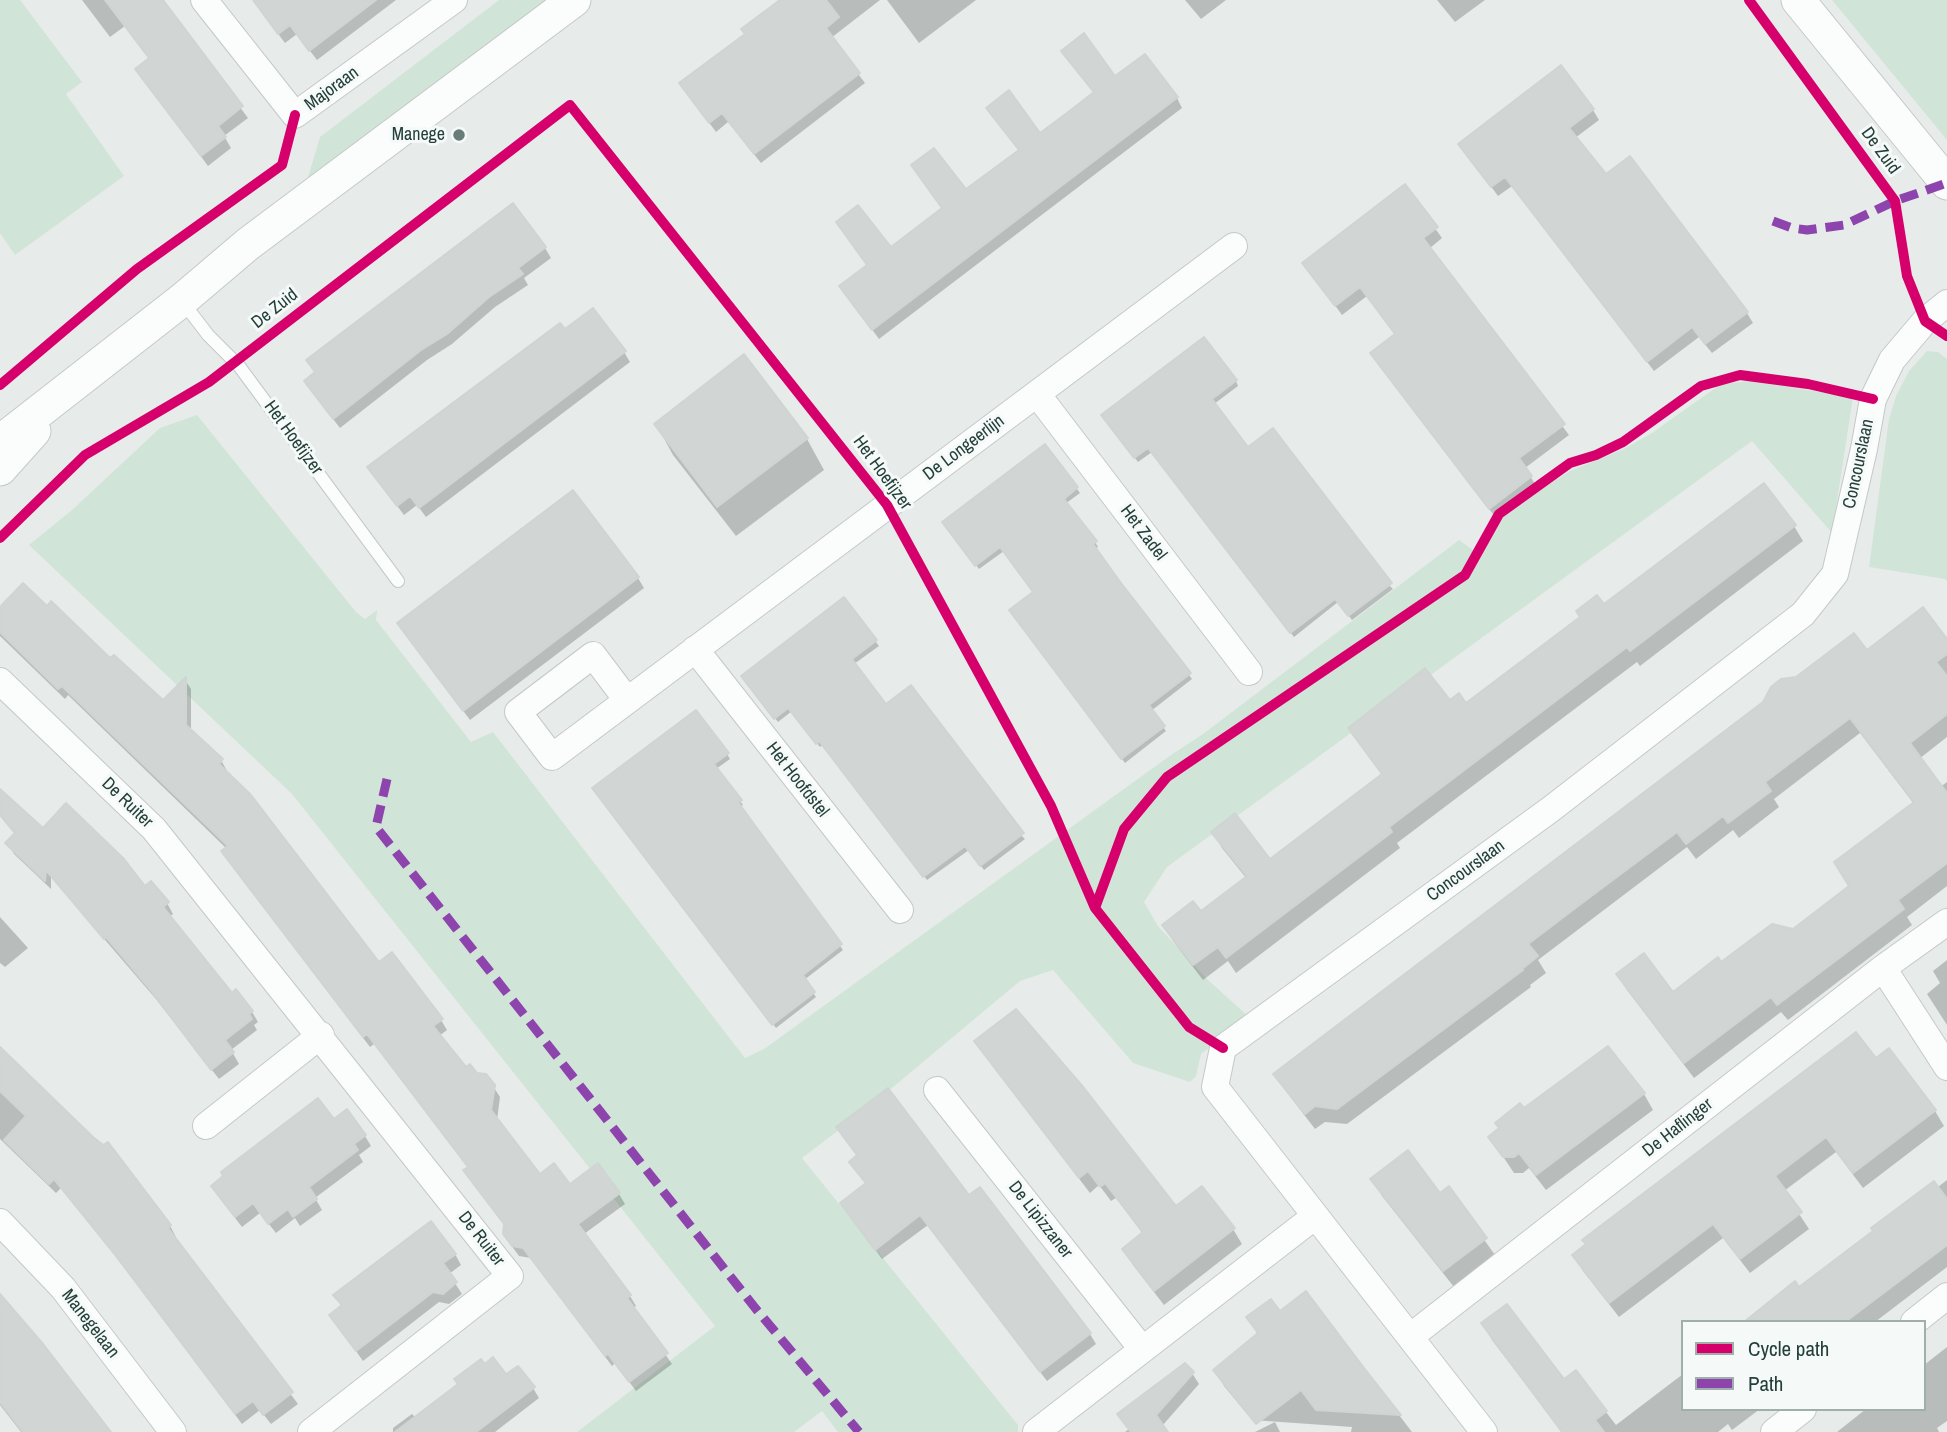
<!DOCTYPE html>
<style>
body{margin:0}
#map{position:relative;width:1947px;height:1432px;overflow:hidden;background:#e7ecea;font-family:"Archivo Narrow",sans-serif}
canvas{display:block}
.legend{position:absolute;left:1681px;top:1320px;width:245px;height:91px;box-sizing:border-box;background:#f5faf8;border:2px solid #a1afac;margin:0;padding:9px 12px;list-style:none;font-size:21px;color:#243f3a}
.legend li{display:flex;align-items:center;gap:14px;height:35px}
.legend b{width:35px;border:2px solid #a1afac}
</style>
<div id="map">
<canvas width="1947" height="1432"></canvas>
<ul class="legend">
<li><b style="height:9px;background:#d6006c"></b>Cycle path</li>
<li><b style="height:9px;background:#8e44ad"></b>Path</li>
</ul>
</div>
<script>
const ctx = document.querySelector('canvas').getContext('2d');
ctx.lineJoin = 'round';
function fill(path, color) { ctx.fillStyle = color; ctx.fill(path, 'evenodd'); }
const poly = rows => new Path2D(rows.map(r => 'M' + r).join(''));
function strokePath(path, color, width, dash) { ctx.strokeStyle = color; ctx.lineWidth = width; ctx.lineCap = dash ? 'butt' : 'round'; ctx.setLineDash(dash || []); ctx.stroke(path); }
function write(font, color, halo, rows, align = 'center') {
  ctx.font = font + ' "Archivo Narrow",sans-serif'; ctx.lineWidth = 6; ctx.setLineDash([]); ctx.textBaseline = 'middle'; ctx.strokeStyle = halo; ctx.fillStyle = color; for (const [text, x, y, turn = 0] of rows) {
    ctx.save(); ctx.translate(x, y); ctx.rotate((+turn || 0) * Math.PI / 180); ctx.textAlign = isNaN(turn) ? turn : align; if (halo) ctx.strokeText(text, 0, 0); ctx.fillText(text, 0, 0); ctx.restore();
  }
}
const green = poly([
 [0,0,20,0,82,82,66,94,124,176,15,255,0,233],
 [499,0,551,0,306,184,320,137],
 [1832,0,1947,0,1947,140],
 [1927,351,1938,352,1947,359,1947,581,1945,579,1869,567,1889,419,1896,396,1909,371],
 [1750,381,1853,397,1832,533,1752,441,1167,867,1144,902,1158,926,1207,979,1249,1017,1201,1054,1196,1076,1190,1082,1133,1063,1053,970,1020,981,868,1108,802,1158,1018,1425,1018,1432,838,1432,822,1411,794,1432,577,1432,715,1326,292,794,29,545,72,510,160,428,197,415,356,612,365,619,377,610,376,620,471,742,493,732,745,1058,764,1049,1171,755,1203,734,1459,540,1481,556,1501,519,1527,498,1570,471,1624,449,1652,433,1721,384]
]);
const shadow = poly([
 [82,0,160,0,248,118,224,136,231,148,208,166,137,69,150,59,125,26,110,37],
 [273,0,396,0,317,60,297,34,285,43,267,19],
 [783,0,880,0,831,38,865,83,761,163,728,122,716,132,687,93],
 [887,0,976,0,919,43],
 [1185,0,1226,0,1201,19],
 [1437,0,1485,0,1455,22],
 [1069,61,1177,98,1182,108,879,339,841,287,1020,151,988,108,1040,136,1095,94],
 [1593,110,1599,120,1575,138,1605,177,1747,313,1753,323,1712,353,1699,337,1654,371,1512,186,1498,196,1460,144],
 [1405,187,1442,238,1429,249,1569,435,1525,468,1537,487,1496,518,1378,364,1396,336,1367,296,1342,315,1304,263],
 [545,248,551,258,524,278,528,285,495,307,452,344,427,360,340,428,312,392,306,382],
 [565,331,624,352,630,362,426,517,417,505,404,515,376,478],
 [744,356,807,439,824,470,736,536,673,455,656,424],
 [1236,381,1238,386,1214,404,1248,449,1393,589,1352,620,1338,602,1294,637,1152,452,1138,462,1106,420],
 [1045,446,1080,493,1065,504,1095,542,1098,547,1095,549,1192,679,1151,711,1166,731,1125,763,1014,615,1035,593,1004,551,979,569,947,528],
 [1794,526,1803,541,1640,666,1637,662,1397,843,1400,848,1236,973,1228,961,1203,980,1173,941,1165,926,1201,913,1247,879,1222,848,1213,833,1270,861,1382,775,1350,729,1450,702,1466,705,1604,607],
 [638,578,644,588,470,720,399,624],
 [844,599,879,646,854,664,886,706,1025,839,984,870,969,850,927,880,823,745,820,747,792,711,778,722,746,681],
 [47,608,163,703,185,680,191,689,191,732,221,760,227,771,225,773,378,964,441,1020,447,1030,439,1036,465,1070,493,1086,500,1097,497,1120,540,1177,570,1187,619,1194,625,1204,584,1234,630,1296,636,1306,633,1308,672,1364,636,1391,615,1363,612,1366,531,1258,519,1256,511,1245,505,1234,506,1226,469,1168,374,1044,370,1047,229,862,223,852,227,849,68,695,65,699,0,636,0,610],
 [1947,642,1947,737,1919,759,1940,787,1947,782,1947,886,1907,917,1912,925,1788,1020,1781,1012,1694,1078,1627,990,1618,975,1673,994,1721,964,1794,931,1851,887,1914,804,1860,733,1774,799,1779,807,1739,838,1733,830,1696,859,1687,847,1538,960,1546,973,1530,985,1531,987,1347,1124,1325,1122,1315,1129,1285,1090,1276,1074,1797,678,1867,653],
 [727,754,730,759,716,769,743,805,740,807,843,950,804,980,816,997,776,1028,597,793],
 [0,791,43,830,167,903,173,914,169,917,232,995,252,1012,258,1022,254,1025,257,1030,231,1050,239,1064,219,1079,155,998,51,877,51,889,14,854,8,843,16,835,0,816],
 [0,917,28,948,5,967,0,963],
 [1947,960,1947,1025,1927,994,1940,983,1933,971],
 [977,1042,1176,1208,1233,1229,1242,1244,1164,1305,1133,1265,1124,1249,1143,1234,1116,1198,1111,1201,1099,1185,1090,1193,986,1057],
 [1876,1060,1935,1111,1944,1126,1863,1188,1836,1152,1784,1191,1809,1229,1750,1273,1723,1238,1619,1317,1583,1271,1574,1255],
 [0,1071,170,1226,176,1237,174,1238,298,1404,271,1424,260,1410,242,1424,121,1263,61,1188,56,1193,0,1139],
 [1644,1094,1653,1110,1546,1190,1529,1168,1523,1173,1514,1173,1490,1137,1524,1111],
 [334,1121,365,1136,371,1146,359,1155,363,1162,315,1198,322,1210,300,1226,295,1218,276,1233,260,1213,242,1227,219,1197,225,1177],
 [852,1162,969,1197,1090,1334,1096,1344,1047,1381,928,1225,882,1259,842,1204,867,1184],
 [1373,1180,1440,1195,1448,1189,1495,1255,1454,1287,1382,1196],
 [1947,1180,1947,1267,1875,1322,1761,1322],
 [455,1254,461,1265,449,1274,462,1294,449,1304,439,1302,363,1361,331,1316,342,1307,335,1295],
 [1306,1293,1412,1432,1351,1432,1352,1427,1252,1420,1224,1386,1215,1370,1258,1335,1248,1318,1279,1314],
 [0,1297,108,1432,21,1432,0,1405],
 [1483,1324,1564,1382,1576,1373,1616,1425,1683,1374,1683,1409,1760,1409,1732,1430,1728,1424,1718,1432,1562,1432,1492,1340],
 [1947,1347,1947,1421,1937,1428,1939,1432,1837,1432,1866,1409,1924,1409,1924,1365],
 [1192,1373,1199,1384,1162,1426,1166,1432,1125,1432,1129,1429,1126,1425],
 [506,1377,533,1388,539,1398,495,1432,393,1432,393,1428,412,1414,416,1418],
 [1275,1422,1280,1432,1255,1432]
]);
const building = poly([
 [105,0,163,0,243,106,218,126,226,137,201,156,135,69,149,58,105,0],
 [253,0,376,0,309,51,290,25,278,34,253,0],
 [780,0,826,0,839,17,826,28,860,73,754,154,722,113,709,123,679,83,745,34,741,29,780,0],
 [1084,33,1115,76,1145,54,1178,97,872,330,839,286,867,265,836,222,858,205,891,247,942,208,911,165,934,148,966,189,1019,150,986,108,1009,90,1040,133,1067,113,1094,92,1061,51,1084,33],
 [1561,65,1594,109,1569,128,1606,174,1630,156,1748,312,1705,344,1692,327,1647,362,1505,177,1491,187,1458,144,1561,65],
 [1405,184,1438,227,1423,238,1565,424,1519,458,1532,476,1489,509,1370,353,1395,334,1360,287,1335,306,1302,263,1405,184],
 [513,203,546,247,518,268,523,274,489,297,447,334,421,350,333,419,304,381,315,372,306,360,513,203],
 [593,308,626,351,419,508,410,496,397,506,367,467,560,323,565,329,593,308],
 [1204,337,1237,380,1212,399,1248,447,1273,428,1392,583,1348,616,1335,599,1290,633,1148,448,1134,458,1101,415,1204,337],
 [744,354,808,438,717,507,654,424,744,354],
 [1045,444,1078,487,1064,499,1097,541,1093,544,1121,583,1191,673,1149,705,1165,726,1121,759,1009,610,1033,592,1000,547,975,566,942,522,1045,444],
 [1764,483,1796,525,1630,651,1627,647,1389,827,1392,832,1226,958,1218,947,1193,965,1162,925,1193,901,1201,911,1247,876,1211,832,1235,813,1270,859,1382,774,1348,728,1425,668,1450,700,1459,693,1466,703,1580,617,1576,611,1597,595,1604,604,1764,483],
 [573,490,639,577,463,711,397,623,573,490],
 [23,583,47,606,51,601,110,658,114,655,163,700,186,677,186,725,223,759,219,764,251,795,379,962,392,952,443,1019,433,1026,466,1067,470,1064,477,1073,486,1074,495,1085,491,1110,540,1174,554,1163,570,1184,598,1163,620,1193,578,1224,631,1295,627,1298,668,1353,629,1382,608,1354,605,1356,523,1248,512,1246,503,1234,504,1224,463,1170,468,1167,367,1034,363,1037,221,851,228,846,62,686,58,689,0,632,0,607,23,583],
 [844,597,877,640,852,659,886,704,911,685,1024,833,980,866,965,846,923,877,819,741,816,744,788,708,774,719,741,676,844,597],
 [1923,607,1947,639,1947,654,1936,662,1947,676,1947,714,1910,743,1947,793,1947,863,1898,900,1904,909,1777,1005,1771,997,1684,1063,1616,974,1644,953,1673,992,1718,957,1721,962,1772,924,1793,929,1849,886,1834,862,1914,802,1850,718,1765,782,1771,791,1728,823,1723,816,1686,844,1677,832,1582,903,1528,944,1538,956,1522,969,1523,970,1337,1109,1315,1106,1305,1114,1273,1074,1763,702,1771,687,1781,679,1796,677,1854,633,1867,650,1923,607],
 [696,710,729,753,714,764,742,800,738,802,759,831,842,944,803,975,815,992,772,1025,592,788,696,710],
 [0,789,43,828,66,803,124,859,145,886,151,881,169,902,163,907,232,993,236,989,253,1011,249,1014,252,1019,225,1040,234,1052,211,1070,148,987,106,937,104,939,46,870,45,881,5,843,15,833,0,815,0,789],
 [1016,1009,1084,1088,1176,1206,1202,1186,1235,1228,1154,1291,1122,1249,1143,1232,1105,1183,1100,1187,1088,1171,1079,1178,974,1041,1016,1009],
 [1856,1032,1876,1058,1889,1048,1936,1110,1853,1173,1826,1137,1775,1176,1802,1212,1740,1259,1713,1224,1609,1303,1572,1255,1586,1244,1582,1240,1856,1032],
 [1608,1046,1645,1093,1536,1175,1519,1153,1514,1157,1503,1157,1488,1137,1499,1128,1495,1123,1520,1103,1524,1108,1608,1046],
 [0,1047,93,1137,103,1145,108,1142,171,1225,168,1228,293,1392,263,1415,253,1401,235,1414,113,1252,54,1179,49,1184,4,1140,26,1116,0,1091,0,1047],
 [888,1088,969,1195,980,1187,1091,1333,1040,1372,920,1215,875,1250,840,1203,866,1183,849,1162,857,1155,836,1127,888,1088],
 [318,1098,334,1119,347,1109,366,1135,354,1144,358,1150,309,1187,317,1199,293,1217,288,1209,268,1224,253,1203,235,1217,211,1186,223,1176,221,1172,318,1098],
 [1408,1150,1440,1193,1449,1186,1487,1238,1443,1271,1370,1179,1408,1150],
 [1934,1181,1947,1199,1947,1245,1845,1322,1744,1322,1795,1281,1799,1287,1873,1231,1871,1228,1934,1181],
 [431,1221,456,1254,443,1263,457,1282,443,1294,433,1292,356,1351,329,1315,342,1305,333,1295,431,1221],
 [1306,1291,1364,1368,1401,1415,1316,1410,1301,1390,1256,1424,1213,1370,1258,1333,1246,1317,1271,1299,1280,1311,1306,1291],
 [0,1294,43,1344,111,1432,23,1432,0,1402,0,1294],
 [1507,1304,1564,1379,1576,1370,1607,1411,1595,1420,1604,1432,1562,1432,1481,1323,1507,1304],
 [493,1357,506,1374,518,1366,535,1387,476,1432,395,1432,458,1384,454,1379,481,1359,485,1364,493,1357],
 [1185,1363,1194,1372,1156,1415,1168,1432,1131,1432,1117,1414,1185,1363]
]);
const service = poly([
 [182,301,208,335,239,366,398,581]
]);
const minor = poly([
 [204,0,295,115,454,0],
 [1037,394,1249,672],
 [695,649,900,910],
 [0,681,154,829,510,1276,311,1432],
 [627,700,593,655,518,712,552,757,1234,246],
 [1883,968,1947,1067],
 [937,1090,1142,1349],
 [206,1126,321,1035],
 [0,1222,63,1288,173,1432],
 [1914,1322,1947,1296],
 [1410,1337,1883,968,1947,922],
 [1036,1432,1314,1217],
 [1484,1432,1215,1087,1223,1048,1551,809,1803,614,1835,574,1864,449,1873,399,1892,360,1925,321,1947,303],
 [1774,1432,1803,1409]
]);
const tertiary = poly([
 [1798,0,1947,183],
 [0,442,182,300,248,244,574,0],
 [0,469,34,431]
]);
const quiet = poly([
 [1773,221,1792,228,1807,230,1844,225,1895,201,1947,183],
 [387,779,376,827,756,1309,859,1432]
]);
const cycleway = poly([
 [1749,0,1895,201,1907,276,1925,321,1947,336],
 [0,385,137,269,282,165,295,115],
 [0,538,85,455,209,382,570,105,887,505,1051,806,1095,908],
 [1223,1048,1189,1027,1095,908,1124,829,1167,777,1465,575,1499,514,1570,463,1596,455,1623,442,1701,386,1740,375,1808,384,1873,399]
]);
const markers = [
 [459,135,7,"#687c78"]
];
const streetNames = [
 ["Majoraan",332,89,-36],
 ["De Zuid",1880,151,54],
 ["De Zuid",275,309,-38],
 ["Het Hoefijzer",293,438,54],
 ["De Longeerlijn",964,448,-37],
 ["Concourslaan",1859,464,-78],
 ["Het Hoefijzer",882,473,54],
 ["Het Zadel",1143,533,53],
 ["Het Hoofdstel",797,780,52],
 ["De Ruiter",127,803,44],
 ["Concourslaan",1466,871,-36],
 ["De Haflinger",1678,1128,-38],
 ["De Lipizzaner",1040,1220,52],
 ["De Ruiter",481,1239,52],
 ["Manegelaan",90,1324,52]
];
const poiNames = [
 ["Manege",445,135]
];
fill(green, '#d1e4d8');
fill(shadow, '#0003');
fill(building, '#d1d5d4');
strokePath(building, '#cfd5d3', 2);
strokePath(service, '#c4c9c7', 14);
strokePath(minor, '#c4c9c7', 28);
strokePath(tertiary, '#c4c9c7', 35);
strokePath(service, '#fbfcfc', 12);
strokePath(minor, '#fbfcfc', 26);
strokePath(tertiary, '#fbfcfc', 33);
strokePath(quiet, '#8e44ad', 9, [18, 9]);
strokePath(cycleway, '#d6006c', 10);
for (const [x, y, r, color] of markers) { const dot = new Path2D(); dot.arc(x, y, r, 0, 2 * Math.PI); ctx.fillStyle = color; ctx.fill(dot); strokePath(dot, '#f5faf8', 2.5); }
write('18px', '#243f3a', '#f5faf8', streetNames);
write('18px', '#243f3a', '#f5faf8', poiNames, 'right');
</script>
